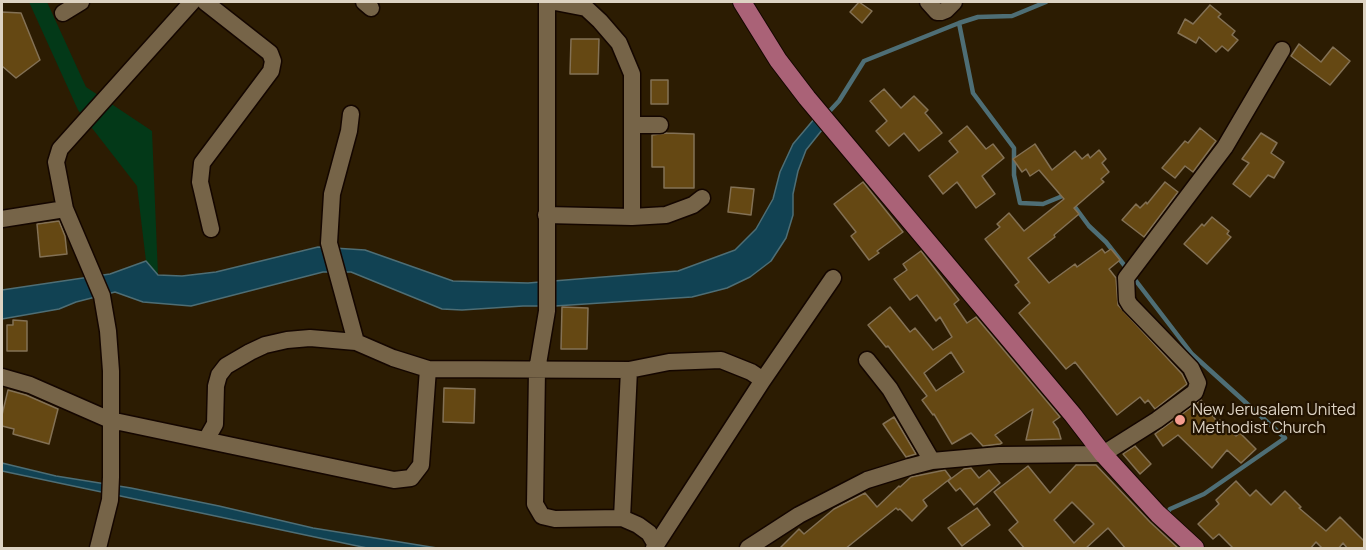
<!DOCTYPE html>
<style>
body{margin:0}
#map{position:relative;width:1366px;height:550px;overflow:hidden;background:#2c1c02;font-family:Manrope,sans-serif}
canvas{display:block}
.frame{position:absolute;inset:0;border:3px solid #ddd3c3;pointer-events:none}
</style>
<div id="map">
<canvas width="1366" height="550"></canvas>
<div class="frame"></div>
</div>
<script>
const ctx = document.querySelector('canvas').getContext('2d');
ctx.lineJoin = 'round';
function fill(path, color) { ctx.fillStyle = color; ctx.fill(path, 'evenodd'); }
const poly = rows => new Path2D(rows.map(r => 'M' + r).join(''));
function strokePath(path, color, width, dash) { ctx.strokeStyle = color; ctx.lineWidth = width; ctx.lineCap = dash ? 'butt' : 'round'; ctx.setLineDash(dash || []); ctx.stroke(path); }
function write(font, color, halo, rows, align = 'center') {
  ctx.font = font + ' Manrope,sans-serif'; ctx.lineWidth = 4.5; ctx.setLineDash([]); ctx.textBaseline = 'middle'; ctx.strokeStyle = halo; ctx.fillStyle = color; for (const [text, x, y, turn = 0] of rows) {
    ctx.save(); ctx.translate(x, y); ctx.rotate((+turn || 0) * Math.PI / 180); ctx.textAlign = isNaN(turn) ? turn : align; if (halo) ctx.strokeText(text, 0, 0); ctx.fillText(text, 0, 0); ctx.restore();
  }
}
const green = poly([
 [29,2,47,2,86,87,152,131,158,275,146,261,137,186,78,110]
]);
const water = poly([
 [815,118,822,130,806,150,798,171,793,194,793,215,786,238,771,261,750,277,727,288,692,297,555,306,523,306,462,310,442,309,351,272,323,272,191,306,143,302,115,292,76,302,59,309,2,319,2,290,110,274,146,261,158,275,182,276,216,272,318,247,365,250,453,281,528,283,678,271,735,250,756,229,773,199,780,172,793,144,815,118],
 [2,463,56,476,131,488,219,506,313,528,437,548,367,548,2,471,2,463]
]);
const stream = poly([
 [959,23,973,93,1014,148,1014,175,1020,203,1043,204,1065,195],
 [826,115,839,101,864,61,959,23,978,17,1012,16,1046,2],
 [1072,203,1089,226,1106,242,1128,270],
 [1133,277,1192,354,1285,438,1204,494,1170,509,1165,516]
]);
const building = poly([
 [859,2,872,11,862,23,850,12,859,2],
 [1210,5,1221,14,1218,17,1235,31,1232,35,1238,40,1228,51,1222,46,1216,52,1199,37,1196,43,1178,33,1185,19,1193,24,1210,5],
 [2,12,21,13,40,60,16,78,2,66,2,12],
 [571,39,599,39,598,74,570,74,571,39],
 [1299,44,1321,62,1333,47,1350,61,1330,85,1291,56,1299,44],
 [651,80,668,80,668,104,651,104,651,80],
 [884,89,901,108,914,96,928,110,925,113,942,133,919,151,904,133,889,146,876,131,887,121,870,101,884,89],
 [967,126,986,149,993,144,1004,158,982,176,995,194,976,208,957,182,943,194,929,176,958,152,949,141,967,126],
 [1200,128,1216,141,1193,172,1185,166,1175,178,1162,168,1185,141,1188,143,1200,128],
 [667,133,694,134,694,188,664,188,664,167,652,167,652,135,667,133],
 [1261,133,1277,143,1271,153,1284,162,1274,178,1268,175,1250,197,1233,184,1249,163,1242,159,1261,133],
 [1035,144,1052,170,1075,151,1082,159,1088,154,1090,158,1099,150,1106,159,1102,163,1109,172,1101,179,1104,182,1074,208,1079,214,1054,235,1055,237,1028,258,1049,283,1075,264,1077,267,1102,249,1105,253,1111,249,1120,260,1109,269,1116,278,1118,305,1182,374,1187,384,1155,409,1148,400,1145,403,1140,397,1117,415,1075,362,1066,369,1019,313,1030,303,1015,285,1019,282,985,239,1000,227,997,224,1009,213,1024,231,1064,199,1039,170,1030,176,1026,169,1022,172,1013,159,1035,144],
 [863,182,903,232,877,251,879,253,869,260,851,236,856,232,834,204,863,182],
 [1165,182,1178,192,1144,237,1122,220,1136,204,1140,208,1146,202,1147,204,1165,182],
 [731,187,754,189,751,215,728,212,731,187],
 [1212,217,1229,231,1227,234,1231,237,1207,264,1184,244,1202,224,1204,226,1212,217],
 [59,221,65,236,67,254,40,257,37,224,59,221],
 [921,251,959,300,954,304,967,323,976,317,1060,417,1053,422,1058,429,1061,439,1026,440,1033,409,995,435,1002,443,1000,444,983,446,971,433,952,444,934,414,933,415,922,400,927,396,888,346,886,347,868,325,890,307,910,332,915,328,933,350,952,337,940,317,936,321,917,295,910,300,894,279,907,270,903,264,921,251],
 [951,352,964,372,936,391,924,373,951,352],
 [562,307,588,308,587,349,561,349,562,307],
 [13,320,27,321,27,351,7,351,7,325,13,325,13,320],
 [444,388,475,389,474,423,443,422,444,388],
 [8,390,26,395,58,409,49,444,13,434,14,429,2,426,2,415,8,390],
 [1201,400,1218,423,1220,420,1236,436,1240,433,1256,449,1241,463,1227,450,1212,468,1178,435,1163,446,1155,434,1201,400],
 [894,417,916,454,906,457,883,424,894,417],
 [1135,446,1151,464,1140,474,1123,454,1135,446],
 [1076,465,1096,465,1150,522,1179,549,1126,549,1108,528,1085,549,1025,549,1009,530,1018,522,994,492,1028,466,1050,493,1076,465],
 [1072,502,1094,524,1074,543,1054,520,1072,502],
 [971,468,979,478,989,470,1000,483,974,505,960,488,956,491,948,481,964,469,971,468],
 [945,470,951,478,923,500,927,506,912,521,900,509,898,510,896,508,845,549,779,549,799,529,804,534,834,509,865,493,877,507,899,486,900,487,911,477,945,470],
 [1236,481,1250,496,1256,490,1271,505,1285,491,1301,507,1299,508,1326,531,1340,517,1365,542,1365,549,1348,549,1343,543,1338,549,1323,549,1316,542,1310,549,1234,549,1219,534,1213,539,1198,524,1219,504,1216,500,1236,481],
 [977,508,990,525,962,546,948,528,977,508]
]);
const minor = poly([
 [205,2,270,53,273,61,271,71,202,163,200,182,211,229],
 [364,2,371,8],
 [547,2,547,311,537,370,535,504,542,516,555,519,622,518,638,525,649,533,656,545],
 [555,2,586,8,600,21,619,43,632,74,632,217],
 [928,2,937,12,941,12,946,10,954,2],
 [63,13,81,2],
 [351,114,349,131,332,194,329,243,356,342],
 [632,125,660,125],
 [546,215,632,217,666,215,693,205,702,198],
 [2,219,65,209],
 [867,360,890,389,932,461],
 [2,377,30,385,110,420,394,480,411,478,421,465,428,369],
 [206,440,215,424,216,386,219,375,226,366,250,352,265,345,287,340,310,338,356,342,393,358,428,369,629,370,669,362,721,360,751,372,763,380],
 [622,518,629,370],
 [98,548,110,500,111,477,111,371,108,331,102,296,65,209,56,162,60,149,192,2],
 [654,548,763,380,833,278],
 [748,548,799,515,867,480,909,467,932,461,999,455,1103,454,1157,420,1195,392,1198,383,1191,368,1130,305,1127,300,1126,278,1225,147,1282,50]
]);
const major = poly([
 [742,2,778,60,807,98,1073,415,1103,454,1158,514,1195,548]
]);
const markers = [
 [1180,420,6,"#f59d8f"]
];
const poiNames = [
 ["New Jerusalem United",1192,411],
 ["Methodist Church",1192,429]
];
fill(green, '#033918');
fill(water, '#114253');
strokePath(water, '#4e6e75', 1.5);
strokePath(stream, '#4e6e75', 4.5);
fill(building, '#654813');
strokePath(building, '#837155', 1.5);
strokePath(minor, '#140600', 19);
strokePath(major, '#140600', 20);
strokePath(minor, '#766448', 16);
strokePath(major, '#aa6277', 18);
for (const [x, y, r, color] of markers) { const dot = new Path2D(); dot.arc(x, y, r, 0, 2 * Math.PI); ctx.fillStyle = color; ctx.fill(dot); strokePath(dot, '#221300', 2); }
write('16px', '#ddd3c3', '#221300', poiNames, 'left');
</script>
